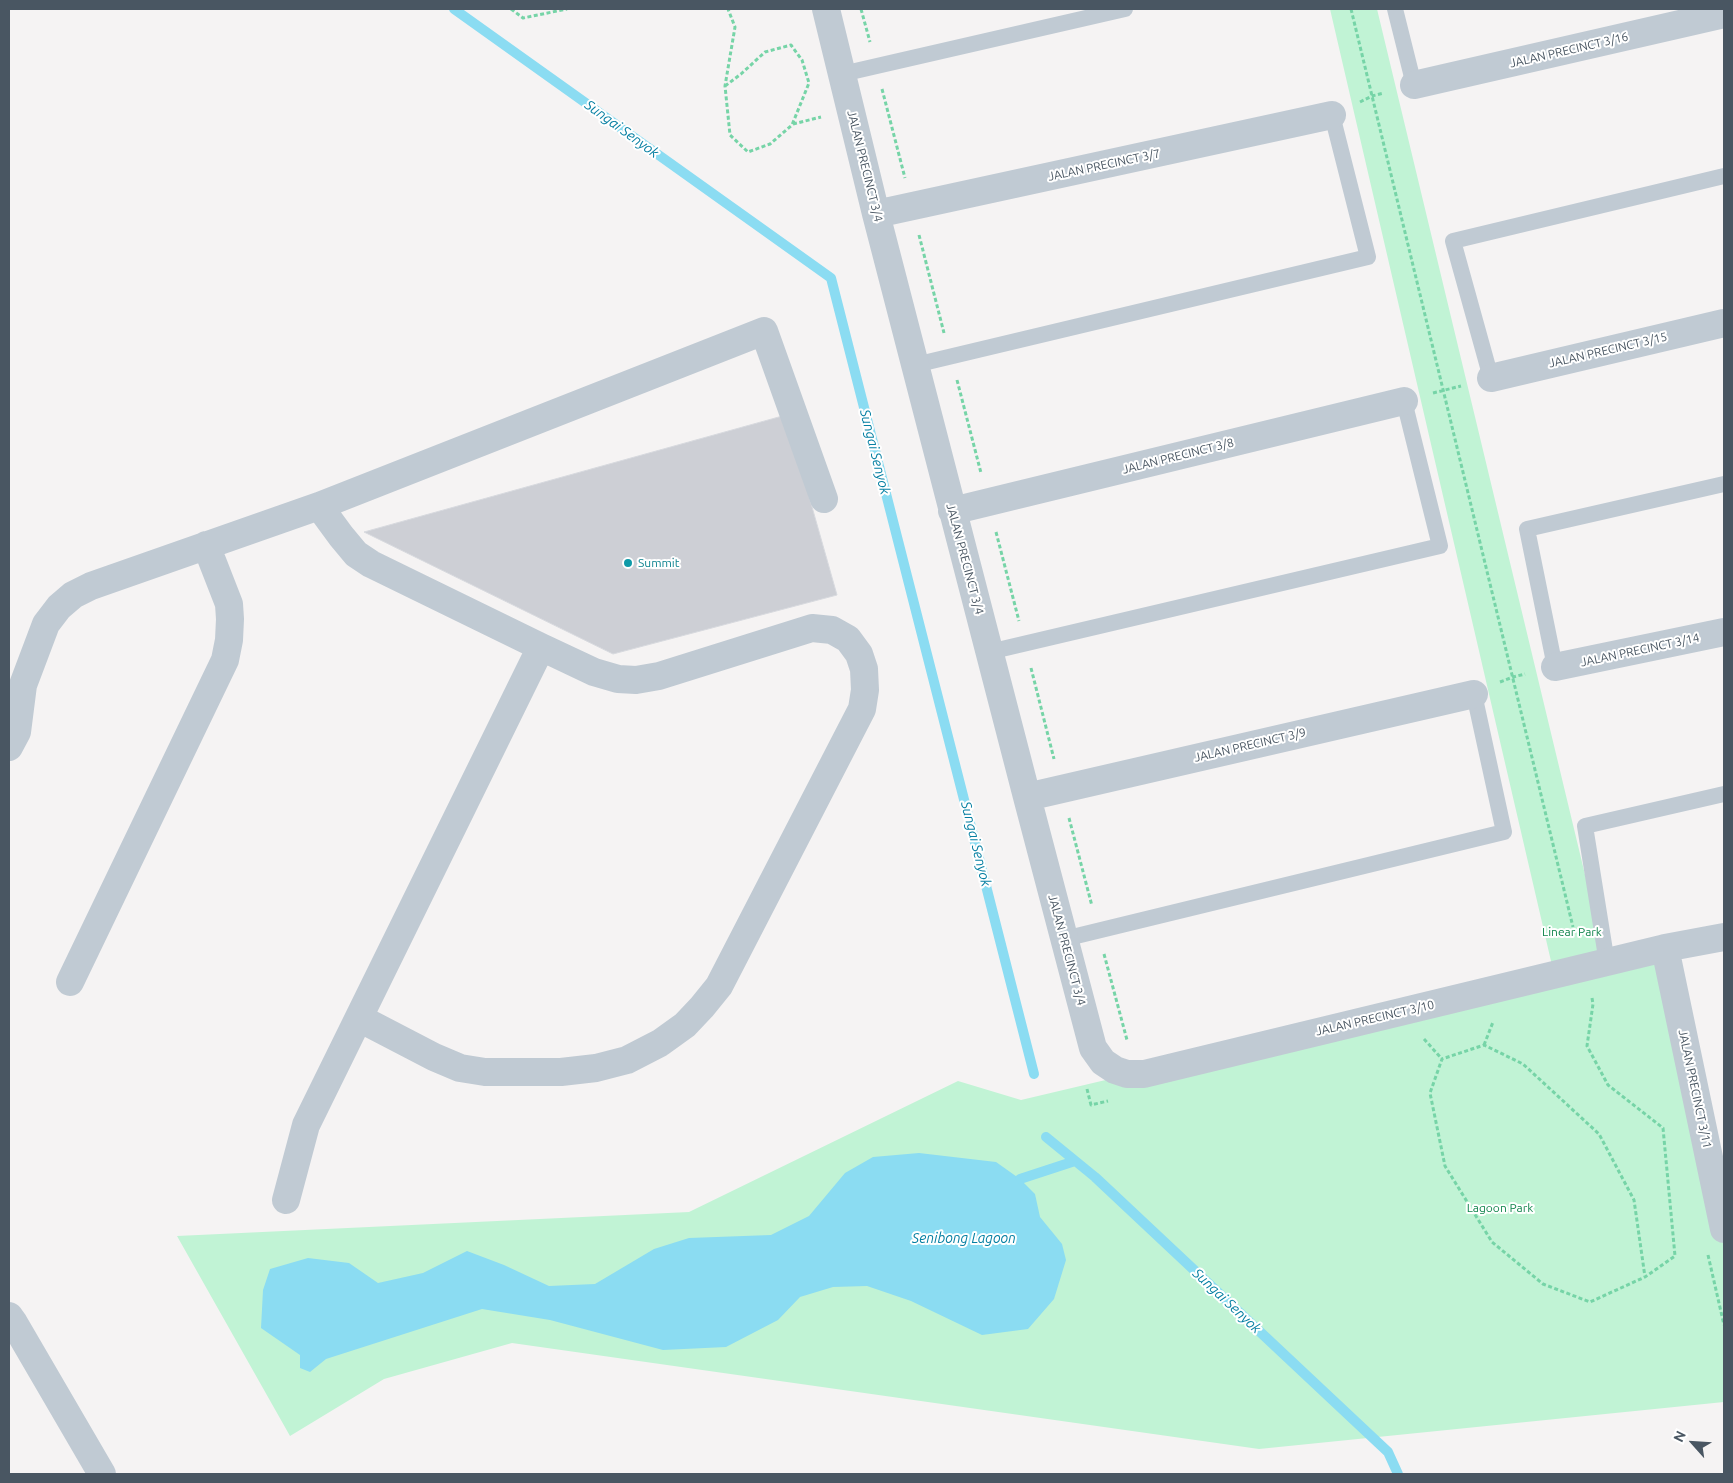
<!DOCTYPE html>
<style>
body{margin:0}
#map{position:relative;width:1733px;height:1483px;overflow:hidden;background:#f5f3f3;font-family:Ubuntu,sans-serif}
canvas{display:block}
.frame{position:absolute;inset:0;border:10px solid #495662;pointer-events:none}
.north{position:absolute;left:1668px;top:1418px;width:50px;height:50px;-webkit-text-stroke:4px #fff;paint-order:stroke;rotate:296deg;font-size:14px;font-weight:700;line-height:20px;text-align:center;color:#495662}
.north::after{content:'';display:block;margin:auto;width:18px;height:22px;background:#495662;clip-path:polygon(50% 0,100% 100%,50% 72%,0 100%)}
</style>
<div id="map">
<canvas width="1733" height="1483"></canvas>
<div class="frame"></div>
<div class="north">N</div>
</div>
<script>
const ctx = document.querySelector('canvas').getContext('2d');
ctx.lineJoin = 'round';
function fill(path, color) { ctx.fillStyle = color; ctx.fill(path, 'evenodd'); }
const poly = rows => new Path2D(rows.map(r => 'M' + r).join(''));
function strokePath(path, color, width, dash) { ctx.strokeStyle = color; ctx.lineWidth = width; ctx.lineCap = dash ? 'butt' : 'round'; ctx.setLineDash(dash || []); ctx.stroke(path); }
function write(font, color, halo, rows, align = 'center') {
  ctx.font = font + ' Ubuntu,sans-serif'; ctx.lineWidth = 4; ctx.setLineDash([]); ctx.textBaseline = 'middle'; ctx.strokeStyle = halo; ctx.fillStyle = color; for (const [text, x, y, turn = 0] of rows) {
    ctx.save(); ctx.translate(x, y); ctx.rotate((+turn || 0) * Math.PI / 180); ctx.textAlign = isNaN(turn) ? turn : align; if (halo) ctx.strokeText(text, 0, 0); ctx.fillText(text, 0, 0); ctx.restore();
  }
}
const green = poly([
 [1330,9,1377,9,1606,962,1665,948,1724,1227,1724,1402,1259,1449,512,1343,384,1379,290,1436,177,1236,689,1212,958,1081,1021,1100,1554,974]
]);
const water = poly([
 [919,1153,996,1162,1020,1179,1035,1194,1040,1217,1062,1244,1066,1260,1054,1299,1028,1329,982,1335,911,1301,867,1286,833,1287,800,1297,778,1320,726,1347,663,1350,550,1320,482,1309,326,1359,310,1372,300,1368,300,1355,261,1328,263,1290,270,1269,308,1258,349,1263,378,1283,423,1273,467,1251,504,1265,549,1286,595,1284,654,1249,689,1238,771,1235,809,1216,845,1173,873,1157]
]);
const stream = poly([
 [454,9,831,278,1034,1074],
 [1046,1137,1095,1177,1388,1452,1398,1474],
 [1020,1179,1075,1161]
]);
const building = poly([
 [786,415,837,595,613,654,364,532,786,415]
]);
const path = poly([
 [511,9,523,18,567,9],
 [861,9,870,42],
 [1351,9,1573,927],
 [725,86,741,74,765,52,791,45,802,60,809,83,792,125,770,144,748,152,730,135,725,86,735,27,728,9],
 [882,89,905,178],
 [1360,102,1372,96,1384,93],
 [793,124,821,117],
 [919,235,944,333],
 [957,380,981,473],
 [1433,393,1461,386],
 [996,532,1019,621],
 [1031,668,1054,759],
 [1500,682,1513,677,1525,674],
 [1069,818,1092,906],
 [1104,954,1127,1040],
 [1592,998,1593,1004,1587,1046,1608,1085,1663,1128,1675,1256,1645,1277,1590,1302,1543,1284,1492,1242,1445,1166,1430,1093,1442,1059,1484,1045,1523,1064,1599,1134,1634,1200,1645,1277],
 [1424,1039,1442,1059],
 [1484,1045,1493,1022],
 [1087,1089,1091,1105,1108,1101],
 [1708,1255,1724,1325]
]);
const service = poly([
 [1395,9,1414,85],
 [842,74,1125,9],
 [915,365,1368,257,1332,115],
 [1491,378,1453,241,1724,176],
 [989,652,1440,546,1404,401],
 [1555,667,1527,529,1724,484],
 [1064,939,1504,832,1474,694],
 [1607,963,1585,826,1724,794]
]);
const minor = poly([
 [826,9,876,214,1027,797,1093,1048,1103,1062,1115,1070,1127,1074,1144,1074,1665,948,1724,937],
 [1414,85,1724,14],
 [876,214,1332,115],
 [1491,378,1724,323],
 [319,506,341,536,356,554,371,564,541,647,594,672,618,679,636,680,659,676,812,628,832,630,848,639,859,654,864,669,865,690,862,709,719,986,702,1007,685,1025,660,1043,627,1060,596,1068,561,1072,485,1072,460,1068,434,1057,359,1018],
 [952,511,1404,401],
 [1555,667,1724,632],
 [9,747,17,732,23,685,46,624,59,607,73,595,91,586,319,506,764,331,824,499],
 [1027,797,1474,694],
 [1665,948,1724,1229],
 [70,982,225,660,229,640,230,619,229,604,206,545],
 [286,1200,306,1125,541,647],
 [9,1316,14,1323,102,1474]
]);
const markers = [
 [628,563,5,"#0f9aa8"]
];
const streetNames = [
 ["JALAN PRECINCT 3/16",1569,50,-13],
 ["JALAN PRECINCT 3/7",1104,165,-12],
 ["JALAN PRECINCT 3/4",865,166,76],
 ["JALAN PRECINCT 3/15",1608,350,-13],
 ["JALAN PRECINCT 3/8",1178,456,-14],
 ["JALAN PRECINCT 3/4",965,559,75],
 ["JALAN PRECINCT 3/14",1640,650,-12],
 ["JALAN PRECINCT 3/9",1250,745,-13],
 ["JALAN PRECINCT 3/4",1067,950,75],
 ["JALAN PRECINCT 3/10",1375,1018,-13],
 ["JALAN PRECINCT 3/11",1695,1089,78]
];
const cultureNames = [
 ["Summit",638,563]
];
const parkNames = [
 ["Linear Park",1572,932],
 ["Lagoon Park",1500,1208]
];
const waterNames = [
 ["Sungai Senyok",622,129,36],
 ["Sungai Senyok",875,452,76],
 ["Sungai Senyok",976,844,76],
 ["Senibong Lagoon",964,1238],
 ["Sungai Senyok",1227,1301,43]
];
fill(green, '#c1f3d5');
fill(water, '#8bdcf2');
strokePath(stream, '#8bdcf2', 10);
fill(building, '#cdcfd5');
strokePath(building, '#d7d9de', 1);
strokePath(path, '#76d4a7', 3, [4, 2.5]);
strokePath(service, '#c0cad3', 16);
strokePath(minor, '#c0cad3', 28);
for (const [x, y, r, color] of markers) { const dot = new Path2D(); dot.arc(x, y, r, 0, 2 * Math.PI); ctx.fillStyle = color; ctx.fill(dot); strokePath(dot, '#fff', 2); }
write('12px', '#495662', '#fff', streetNames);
write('12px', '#0d838f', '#fff', cultureNames, 'left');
write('12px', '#12854d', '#fff', parkNames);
write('italic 14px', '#057fa2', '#fff', waterNames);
</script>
